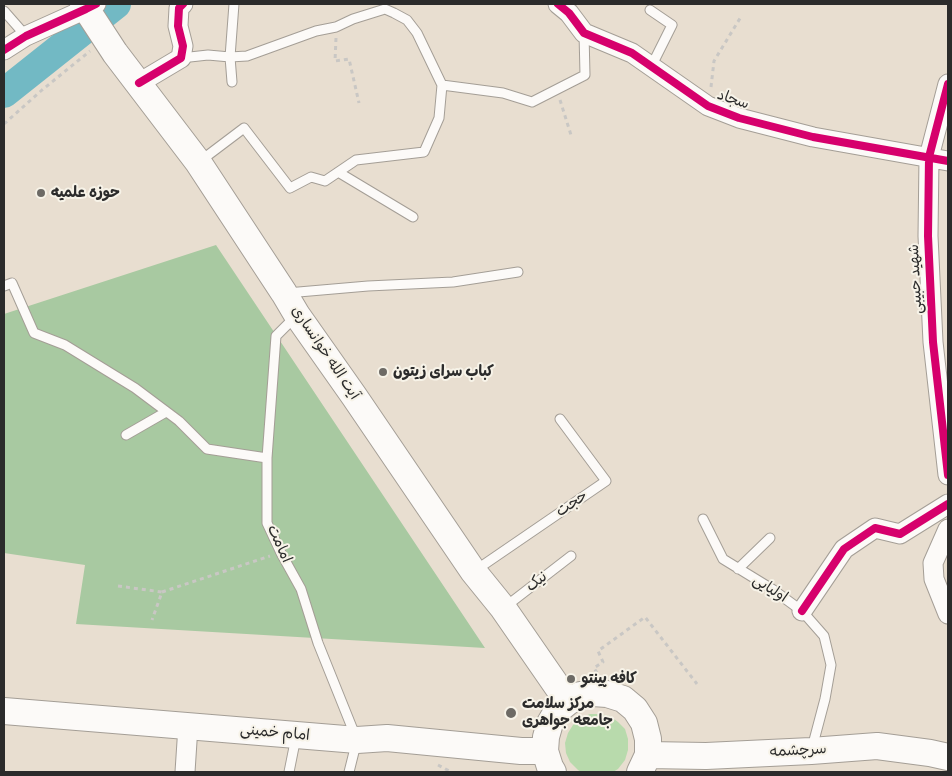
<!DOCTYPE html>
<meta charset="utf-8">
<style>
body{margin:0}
#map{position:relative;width:952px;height:776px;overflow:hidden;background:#e8ded0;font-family:Itim,sans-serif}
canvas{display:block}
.frame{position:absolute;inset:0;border:5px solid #2b2b2b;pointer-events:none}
</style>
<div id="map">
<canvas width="952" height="776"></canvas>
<div class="frame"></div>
</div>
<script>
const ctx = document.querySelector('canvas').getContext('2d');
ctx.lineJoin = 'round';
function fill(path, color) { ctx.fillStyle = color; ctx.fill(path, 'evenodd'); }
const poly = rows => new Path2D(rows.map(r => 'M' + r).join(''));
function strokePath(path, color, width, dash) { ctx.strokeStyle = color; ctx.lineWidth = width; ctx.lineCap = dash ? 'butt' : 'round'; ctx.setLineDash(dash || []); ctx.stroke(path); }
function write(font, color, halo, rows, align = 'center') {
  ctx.font = font + ' Itim,"Playpen Sans Arabic",sans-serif'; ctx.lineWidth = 4; ctx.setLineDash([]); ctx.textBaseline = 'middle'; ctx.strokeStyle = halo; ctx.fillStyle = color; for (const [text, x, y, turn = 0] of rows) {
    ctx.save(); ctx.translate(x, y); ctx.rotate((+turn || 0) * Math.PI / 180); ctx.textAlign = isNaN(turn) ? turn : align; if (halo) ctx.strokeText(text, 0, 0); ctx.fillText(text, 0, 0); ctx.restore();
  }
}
const green = poly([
 [590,714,600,714,610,716,618,722,625,729,628,739,628,750,625,760,618,769,613,772,581,772,578,770,570,762,566,753,565,743,568,733,573,725,581,718]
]);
const forest = poly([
 [216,245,485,648,76,624,85,565,4,553,4,314]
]);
const river = poly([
 [4,93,116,4]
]);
const path = poly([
 [336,38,335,61,349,59,359,103],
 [711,87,714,61,742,15],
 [560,100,571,135],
 [4,124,42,90,90,51],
 [118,586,162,592,152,620],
 [162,592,270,556],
 [597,673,594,668,603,662,598,651,645,617,697,684],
 [438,765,451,772]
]);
const lane = poly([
 [650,10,672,25,651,67],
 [4,11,26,36],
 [181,58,208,55,230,57,247,56,316,31,336,27,353,19,385,9,394,13,407,20,417,33,442,85,439,118,424,152,356,160,325,181,311,177,290,188,244,128,199,162],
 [232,82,230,57,234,4],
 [442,85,503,93,532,102,585,75,584,33],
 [338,172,413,217],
 [4,286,12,283,34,333,65,345,135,388,179,421,207,449,267,458],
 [287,293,368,286,453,282,518,272],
 [295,317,276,336,267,458,267,523,281,553,301,589,318,643,357,740,349,772],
 [126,435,166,412],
 [703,519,723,559,772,589,802,611,824,636,831,665,825,699,812,748],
 [738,569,770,538],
 [476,570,606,481,560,419],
 [505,607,571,556],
 [289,772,296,737]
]);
const street = poly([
 [558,4,569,13,584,33,632,53,708,106,739,118,813,137,948,161],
 [4,50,26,36,86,9,96,4],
 [139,83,181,58,183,46,178,26,179,8,183,4],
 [948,84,929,157,928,236,933,342,948,475],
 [948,529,933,563,934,579,948,614],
 [802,611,844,549,875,528,900,534,948,504],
 [185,772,188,726]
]);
const secondary = poly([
 [83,4,115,53,198,162,284,293,297,315,354,396,473,571,503,608,568,702],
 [4,711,357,740,387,738,521,751,545,751],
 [648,755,706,756,811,751,877,746,930,753,948,757],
 [553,772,550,767,545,751,546,737,550,723,557,711,568,702,580,695,593,693,607,694,623,699,635,709,644,723,648,739,648,755,640,772]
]);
const cycleway = poly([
 [558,4,569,13,584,33,632,53,708,106,739,118,813,137,948,161],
 [4,50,26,36,86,9,96,4],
 [139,83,181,58,183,46,178,26,179,8,183,4],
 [948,84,929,157,928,236,933,342,948,475],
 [802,611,844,549,875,528,900,534,948,504]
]);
const markers = [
 [41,193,5,"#6d6a65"],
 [383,372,5,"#6d6a65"],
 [571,679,5,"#6d6a65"],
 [511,713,6,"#6d6a65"]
];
const streetNames = [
 ["سجاد",733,100,19],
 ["شهید حبیبی",916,279,-93],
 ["آیت الله خوانساری",325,353,56],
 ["حجت",572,504,-34],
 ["امامت",279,544,66],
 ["نیک",537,582,-38],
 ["اولیایی",770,589,33],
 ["امام خمینی",275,733,5],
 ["سرچشمه",798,751,-3]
];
const poiNames = [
 ["حوزه علمیه",51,193],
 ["کباب سرای زیتون",393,372],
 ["کافه پینتو",581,679],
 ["مرکز سلامت",522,704],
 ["جامعه جواهری",522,721]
];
fill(green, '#b8daac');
fill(forest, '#a8c9a1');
strokePath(river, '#72b9c4', 30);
strokePath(lane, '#a49e96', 11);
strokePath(street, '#a49e96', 21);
strokePath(secondary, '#a49e96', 28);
strokePath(path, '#c9c7c4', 3, [4, 4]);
strokePath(lane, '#fcfaf8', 9);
strokePath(street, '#fcfaf8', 19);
strokePath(secondary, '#fcfaf8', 26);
strokePath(cycleway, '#d6006c', 8);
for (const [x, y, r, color] of markers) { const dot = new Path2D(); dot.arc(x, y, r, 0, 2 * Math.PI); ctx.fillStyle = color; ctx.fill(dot); strokePath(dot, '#f7f3e8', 2); }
write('15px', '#2b2b2b', '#f7f3e8', streetNames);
write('bold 15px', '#2b2b2b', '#f7f3e8', poiNames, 'left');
</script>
